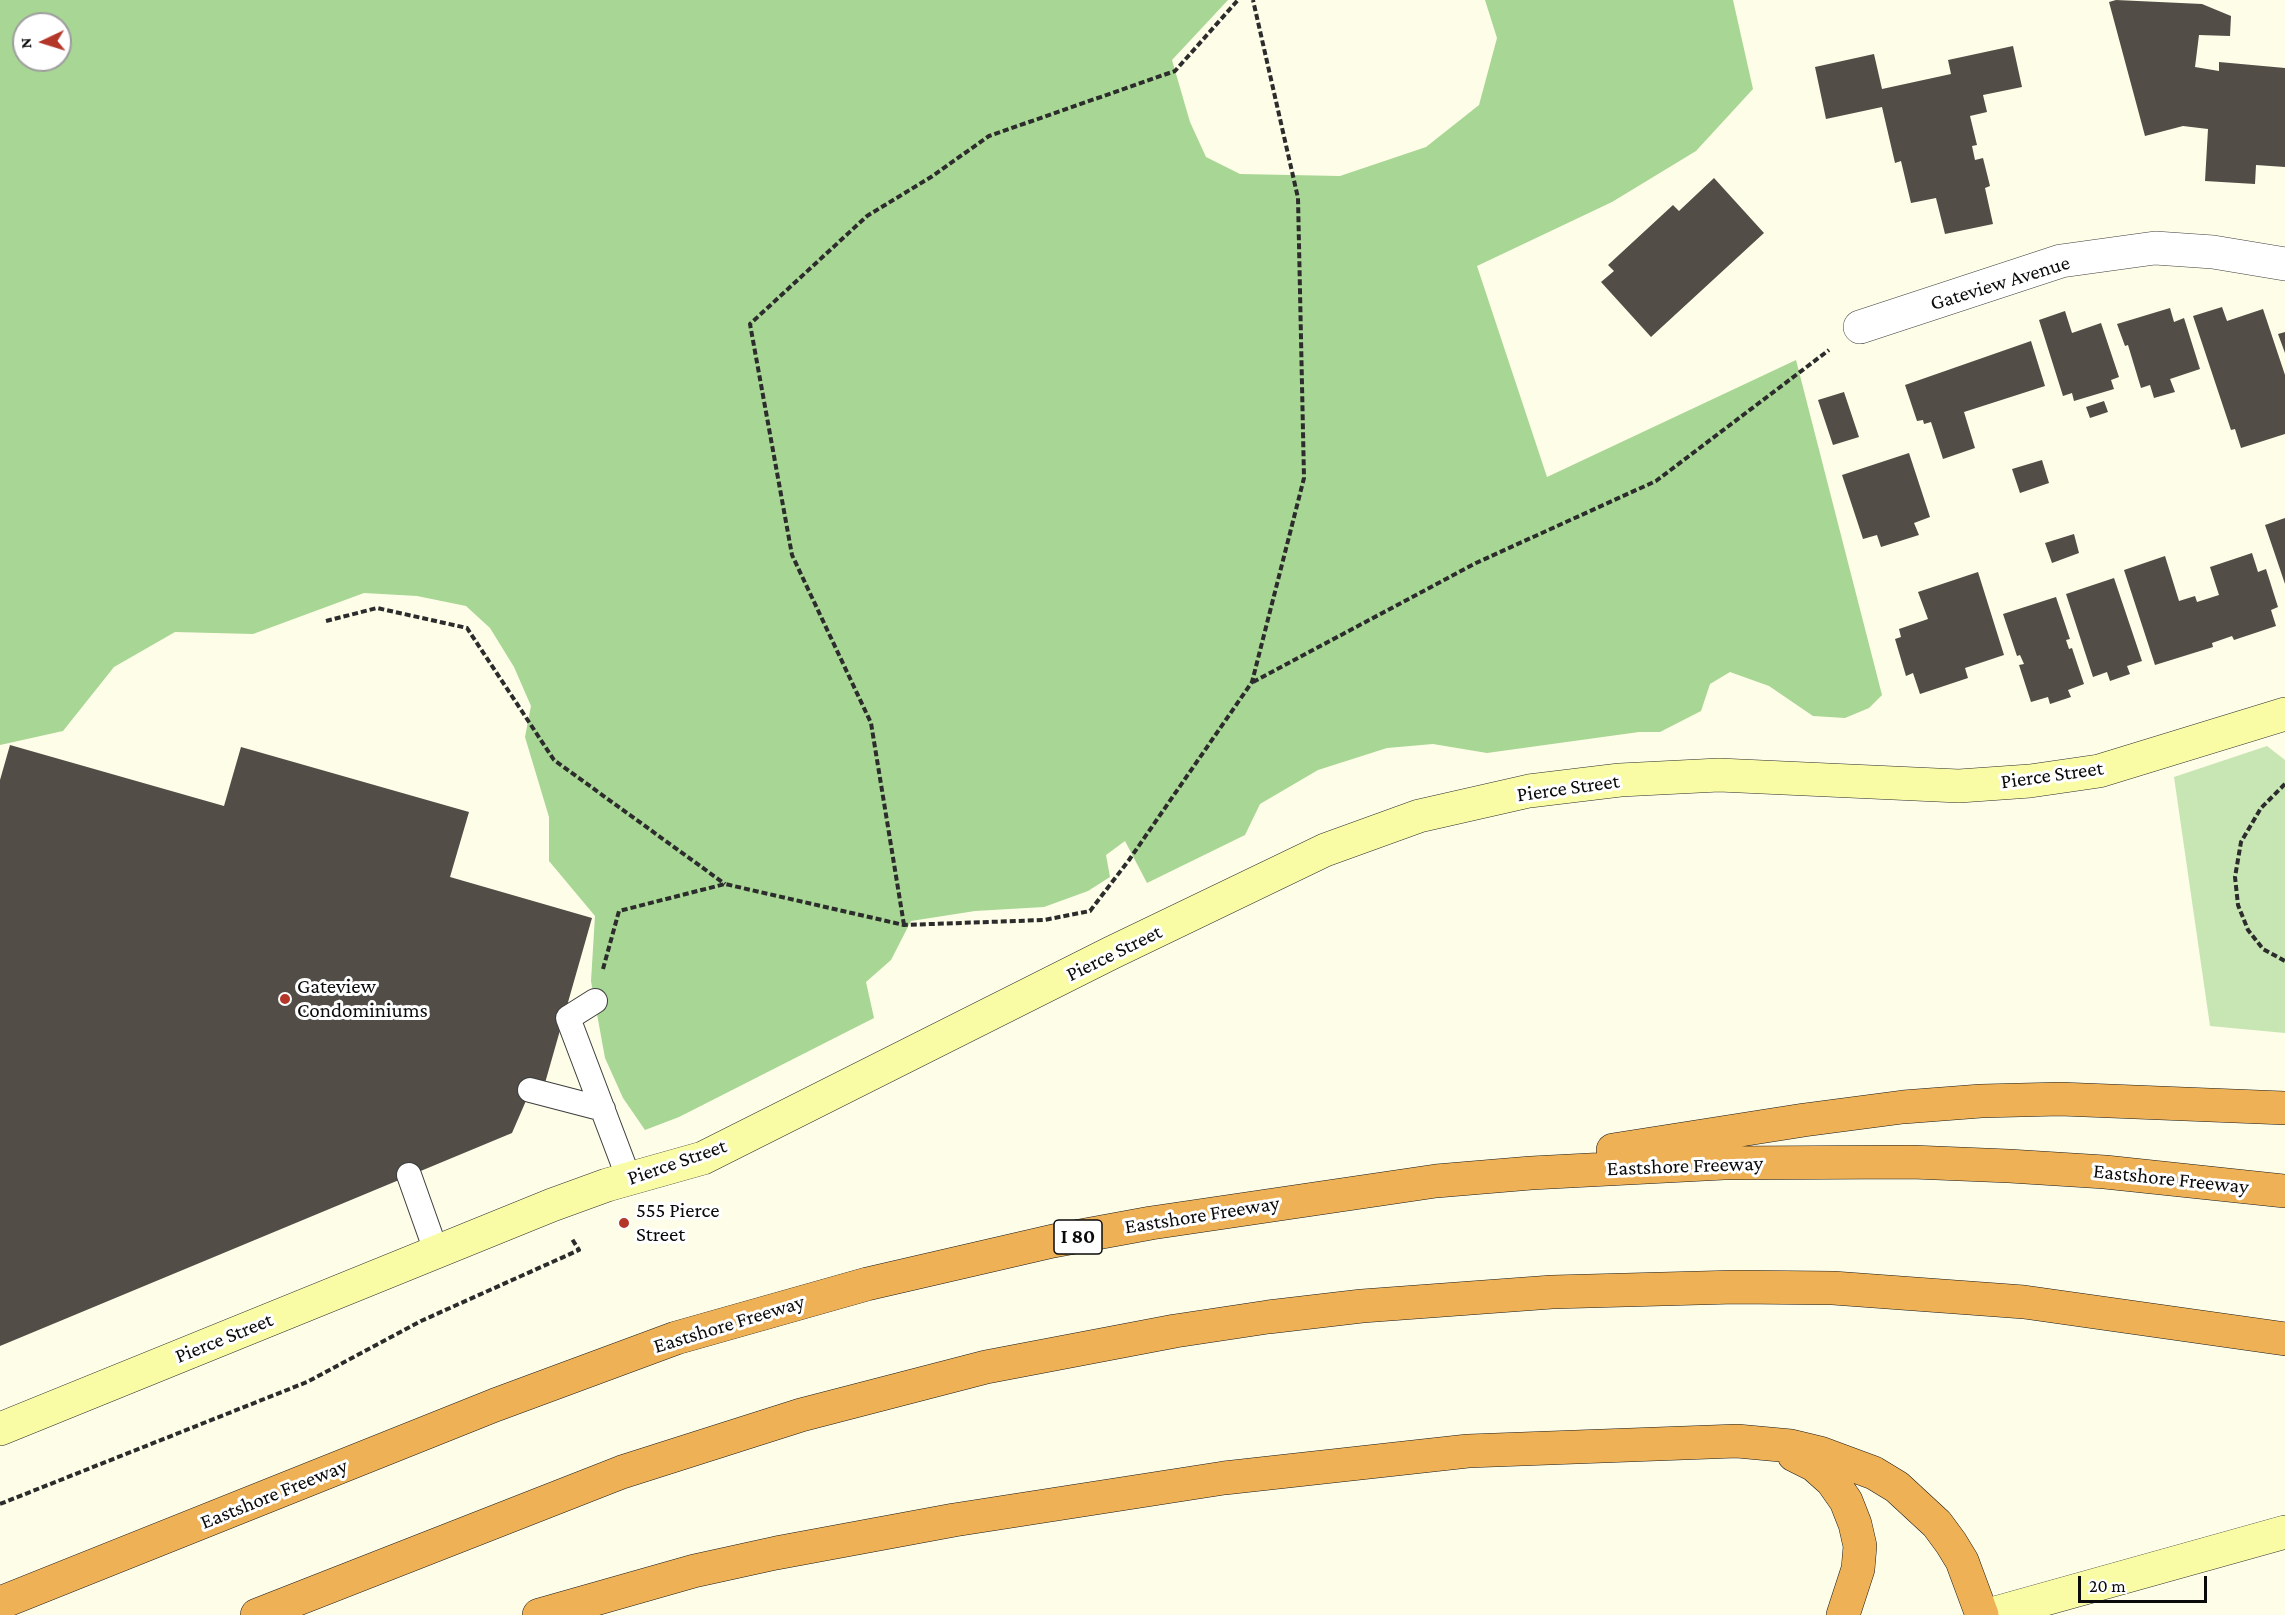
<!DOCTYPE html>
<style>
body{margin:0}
#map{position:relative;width:2285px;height:1615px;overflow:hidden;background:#fefde8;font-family:"Crimson Pro",serif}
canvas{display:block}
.north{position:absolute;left:12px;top:12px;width:60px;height:60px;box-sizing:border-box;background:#fff;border:2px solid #9d9d9d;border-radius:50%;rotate:266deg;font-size:16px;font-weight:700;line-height:24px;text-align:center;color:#0a0a0a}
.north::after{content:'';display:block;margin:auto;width:21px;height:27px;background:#b33629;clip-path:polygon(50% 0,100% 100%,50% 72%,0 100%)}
.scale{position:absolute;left:2078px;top:1576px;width:129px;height:27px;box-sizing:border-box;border:3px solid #0a0a0a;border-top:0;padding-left:8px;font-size:18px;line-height:21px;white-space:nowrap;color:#0a0a0a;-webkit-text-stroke:4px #fff;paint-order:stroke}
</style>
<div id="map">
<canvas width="2285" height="1615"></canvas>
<div class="north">N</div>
<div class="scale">20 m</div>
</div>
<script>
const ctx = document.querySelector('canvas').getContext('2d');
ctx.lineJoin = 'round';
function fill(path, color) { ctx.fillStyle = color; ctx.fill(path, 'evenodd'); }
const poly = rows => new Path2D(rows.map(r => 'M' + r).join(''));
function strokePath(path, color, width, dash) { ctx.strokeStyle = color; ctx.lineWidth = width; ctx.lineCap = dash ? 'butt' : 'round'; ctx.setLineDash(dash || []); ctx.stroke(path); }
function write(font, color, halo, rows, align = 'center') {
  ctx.font = font + ' "Crimson Pro",serif'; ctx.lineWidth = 6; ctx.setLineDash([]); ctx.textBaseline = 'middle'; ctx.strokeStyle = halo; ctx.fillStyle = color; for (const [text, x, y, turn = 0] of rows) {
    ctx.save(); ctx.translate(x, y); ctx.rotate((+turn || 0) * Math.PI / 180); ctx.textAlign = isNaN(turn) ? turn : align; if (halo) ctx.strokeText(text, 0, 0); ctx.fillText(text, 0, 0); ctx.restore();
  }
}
const green = poly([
 [2267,746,2285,760,2285,1033,2210,1026,2174,777]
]);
const forest = poly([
 [0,0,1228,0,1172,60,1190,122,1206,157,1240,174,1340,176,1426,147,1479,105,1497,38,1485,0,1733,0,1753,89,1696,151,1612,202,1477,266,1547,477,1796,360,1882,695,1869,708,1845,718,1813,716,1769,686,1730,672,1710,684,1701,711,1660,732,1639,732,1487,753,1433,744,1387,748,1318,770,1260,804,1245,835,1147,883,1125,841,1106,855,1110,877,1088,891,1044,907,975,911,911,921,891,960,866,982,874,1018,679,1117,645,1130,623,1098,605,1058,591,981,595,916,549,861,549,817,525,737,531,706,514,667,490,628,466,606,417,596,364,593,253,634,175,632,114,667,63,731,0,745],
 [24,24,60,24,60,60,24,60]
]);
const building = poly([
 [2116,0,2202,4,2231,16,2230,36,2199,35,2195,67,2219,71,2219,62,2285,68,2285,167,2256,165,2255,184,2205,181,2208,129,2183,126,2145,136,2109,2],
 [2013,46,2022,87,1983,95,1987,112,1970,116,1977,145,1972,146,1975,160,1983,158,1990,186,1985,188,1993,224,1945,234,1936,198,1911,203,1901,161,1895,163,1882,107,1826,119,1815,67,1874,54,1882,89,1951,74,1948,60],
 [1714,178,1764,233,1651,337,1601,282,1614,271,1608,265,1673,205,1679,211],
 [2222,307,2227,321,2263,309,2285,375,2285,434,2241,448,2235,429,2231,430,2193,316],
 [2170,308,2174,322,2184,318,2200,369,2170,379,2175,392,2154,398,2150,385,2141,388,2128,345,2125,346,2117,324],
 [2065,311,2072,333,2101,323,2119,377,2111,380,2114,389,2074,401,2072,393,2063,396,2039,320],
 [2285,332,2285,353,2278,334],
 [2031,341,2045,386,1964,412,1975,448,1943,459,1931,422,1924,424,1923,420,1917,421,1905,385],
 [1844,392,1859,437,1833,445,1818,400],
 [2104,401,2108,412,2090,418,2086,407],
 [1909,453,1930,517,1914,523,1919,535,1881,547,1877,535,1863,539,1842,475],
 [2042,460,2049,483,2020,493,2012,469],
 [2285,518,2285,584,2265,525],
 [2074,534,2079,553,2052,563,2045,543],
 [2252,553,2258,572,2266,569,2278,607,2271,610,2276,626,2234,640,2232,636,2212,643,2213,647,2155,665,2124,570,2165,556,2179,601,2195,596,2197,602,2219,595,2210,567],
 [1978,572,2004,655,1965,668,1968,678,1920,694,1913,673,1906,676,1895,639,1901,637,1899,629,1928,619,1918,592],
 [2114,578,2142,661,2127,666,2130,674,2110,681,2107,672,2093,677,2066,594],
 [2056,597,2070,639,2066,640,2069,649,2072,648,2084,684,2068,690,2071,697,2050,704,2048,697,2031,702,2019,665,2024,664,2020,655,2017,656,2003,614],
 [10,745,224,806,241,747,469,812,450,877,592,918,545,1083,535,1080,512,1133,0,1346,0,780]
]);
const path = poly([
 [326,621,377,608,467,628,554,760,725,884],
 [1253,682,1476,563,1656,481,1829,350],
 [2285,784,2261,808,2241,842,2235,877,2238,905,2248,930,2263,949,2285,961],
 [904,925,871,723,792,555,750,324,867,216,931,177,989,136,1175,71,1238,0],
 [603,969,619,911,725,884,904,925,1044,920,1090,911,1129,860,1252,682,1304,478,1298,198,1253,0],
 [0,1504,307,1382,421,1321,579,1250,572,1239]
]);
const lane = poly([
 [595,1001,568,1018,629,1179],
 [530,1090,603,1109],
 [409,1175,436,1251]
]);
const street = poly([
 [1860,327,2061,261,2155,248,2213,252,2285,264]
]);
const secondary = poly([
 [0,1429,552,1205,607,1185,703,1158,1111,953,1325,850,1419,816,1529,791,1620,780,1719,775,1959,786,2030,781,2099,771,2285,714],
 [1988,1615,2285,1532]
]);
const highway = poly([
 [1613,1150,1804,1120,1903,1107,1981,1101,2060,1099,2285,1108],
 [1794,1455,1814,1465,1832,1481,1846,1501,1855,1524,1860,1546,1858,1569,1843,1615],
 [0,1603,495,1405,676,1338,867,1284,1053,1241,1151,1223,1436,1181,1531,1173,1724,1163,1912,1162,2009,1166,2105,1172,2285,1191],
 [257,1615,622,1472,801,1415,986,1367,1175,1331,1268,1317,1362,1306,1552,1292,1736,1287,1833,1288,2024,1302,2285,1339],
 [539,1615,694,1571,776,1553,954,1520,1224,1478,1468,1451,1737,1441,1791,1446,1820,1453,1874,1473,1897,1487,1937,1524,1951,1543,1962,1561,1982,1615]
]);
const markers = [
 [285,999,6,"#b33629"],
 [624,1223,6,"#b33629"]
];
const shields = [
 [1078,1237,48]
];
const shieldNames = [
 ["I 80",1078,1237]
];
const streetNames = [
 ["Gateview Avenue",2000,283,-17],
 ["Pierce Street",2052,775,-8],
 ["Pierce Street",1568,788,-8],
 ["Pierce Street",1114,953,-26],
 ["Pierce Street",677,1162,-19],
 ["Eastshore Freeway",1685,1166,-2],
 ["Eastshore Freeway",2171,1179,6],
 ["Eastshore Freeway",1202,1215,-9],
 ["Eastshore Freeway",729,1324,-17],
 ["Pierce Street",224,1338,-22],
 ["Eastshore Freeway",274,1494,-22]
];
const poiNames = [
 ["Gateview",297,987],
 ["Condominiums",297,1011],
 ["555 Pierce",636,1211],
 ["Street",636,1235]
];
fill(green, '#c7e6b4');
fill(forest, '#a8d694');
fill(building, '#524d47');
strokePath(lane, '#3d3d3d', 26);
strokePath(street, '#3d3d3d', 34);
strokePath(secondary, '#2c2c2c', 34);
strokePath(highway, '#1b1b1b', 34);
strokePath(path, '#2c2c2c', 4, [6, 3]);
strokePath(lane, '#fff', 24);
strokePath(street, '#fff', 33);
strokePath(secondary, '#f9fca5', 33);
strokePath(highway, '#eeb155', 33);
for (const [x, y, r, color] of markers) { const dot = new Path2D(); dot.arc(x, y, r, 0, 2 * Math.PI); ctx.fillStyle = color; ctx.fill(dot); strokePath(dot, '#fff', 2); }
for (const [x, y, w] of shields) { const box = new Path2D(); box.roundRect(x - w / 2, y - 17, w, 34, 4.5); ctx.fillStyle = '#fff'; ctx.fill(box); strokePath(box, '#0a0a0a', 1.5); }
write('bold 20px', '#0a0a0a', null, shieldNames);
write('21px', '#0a0a0a', '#fff', streetNames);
write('21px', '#0a0a0a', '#fff', poiNames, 'left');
</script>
